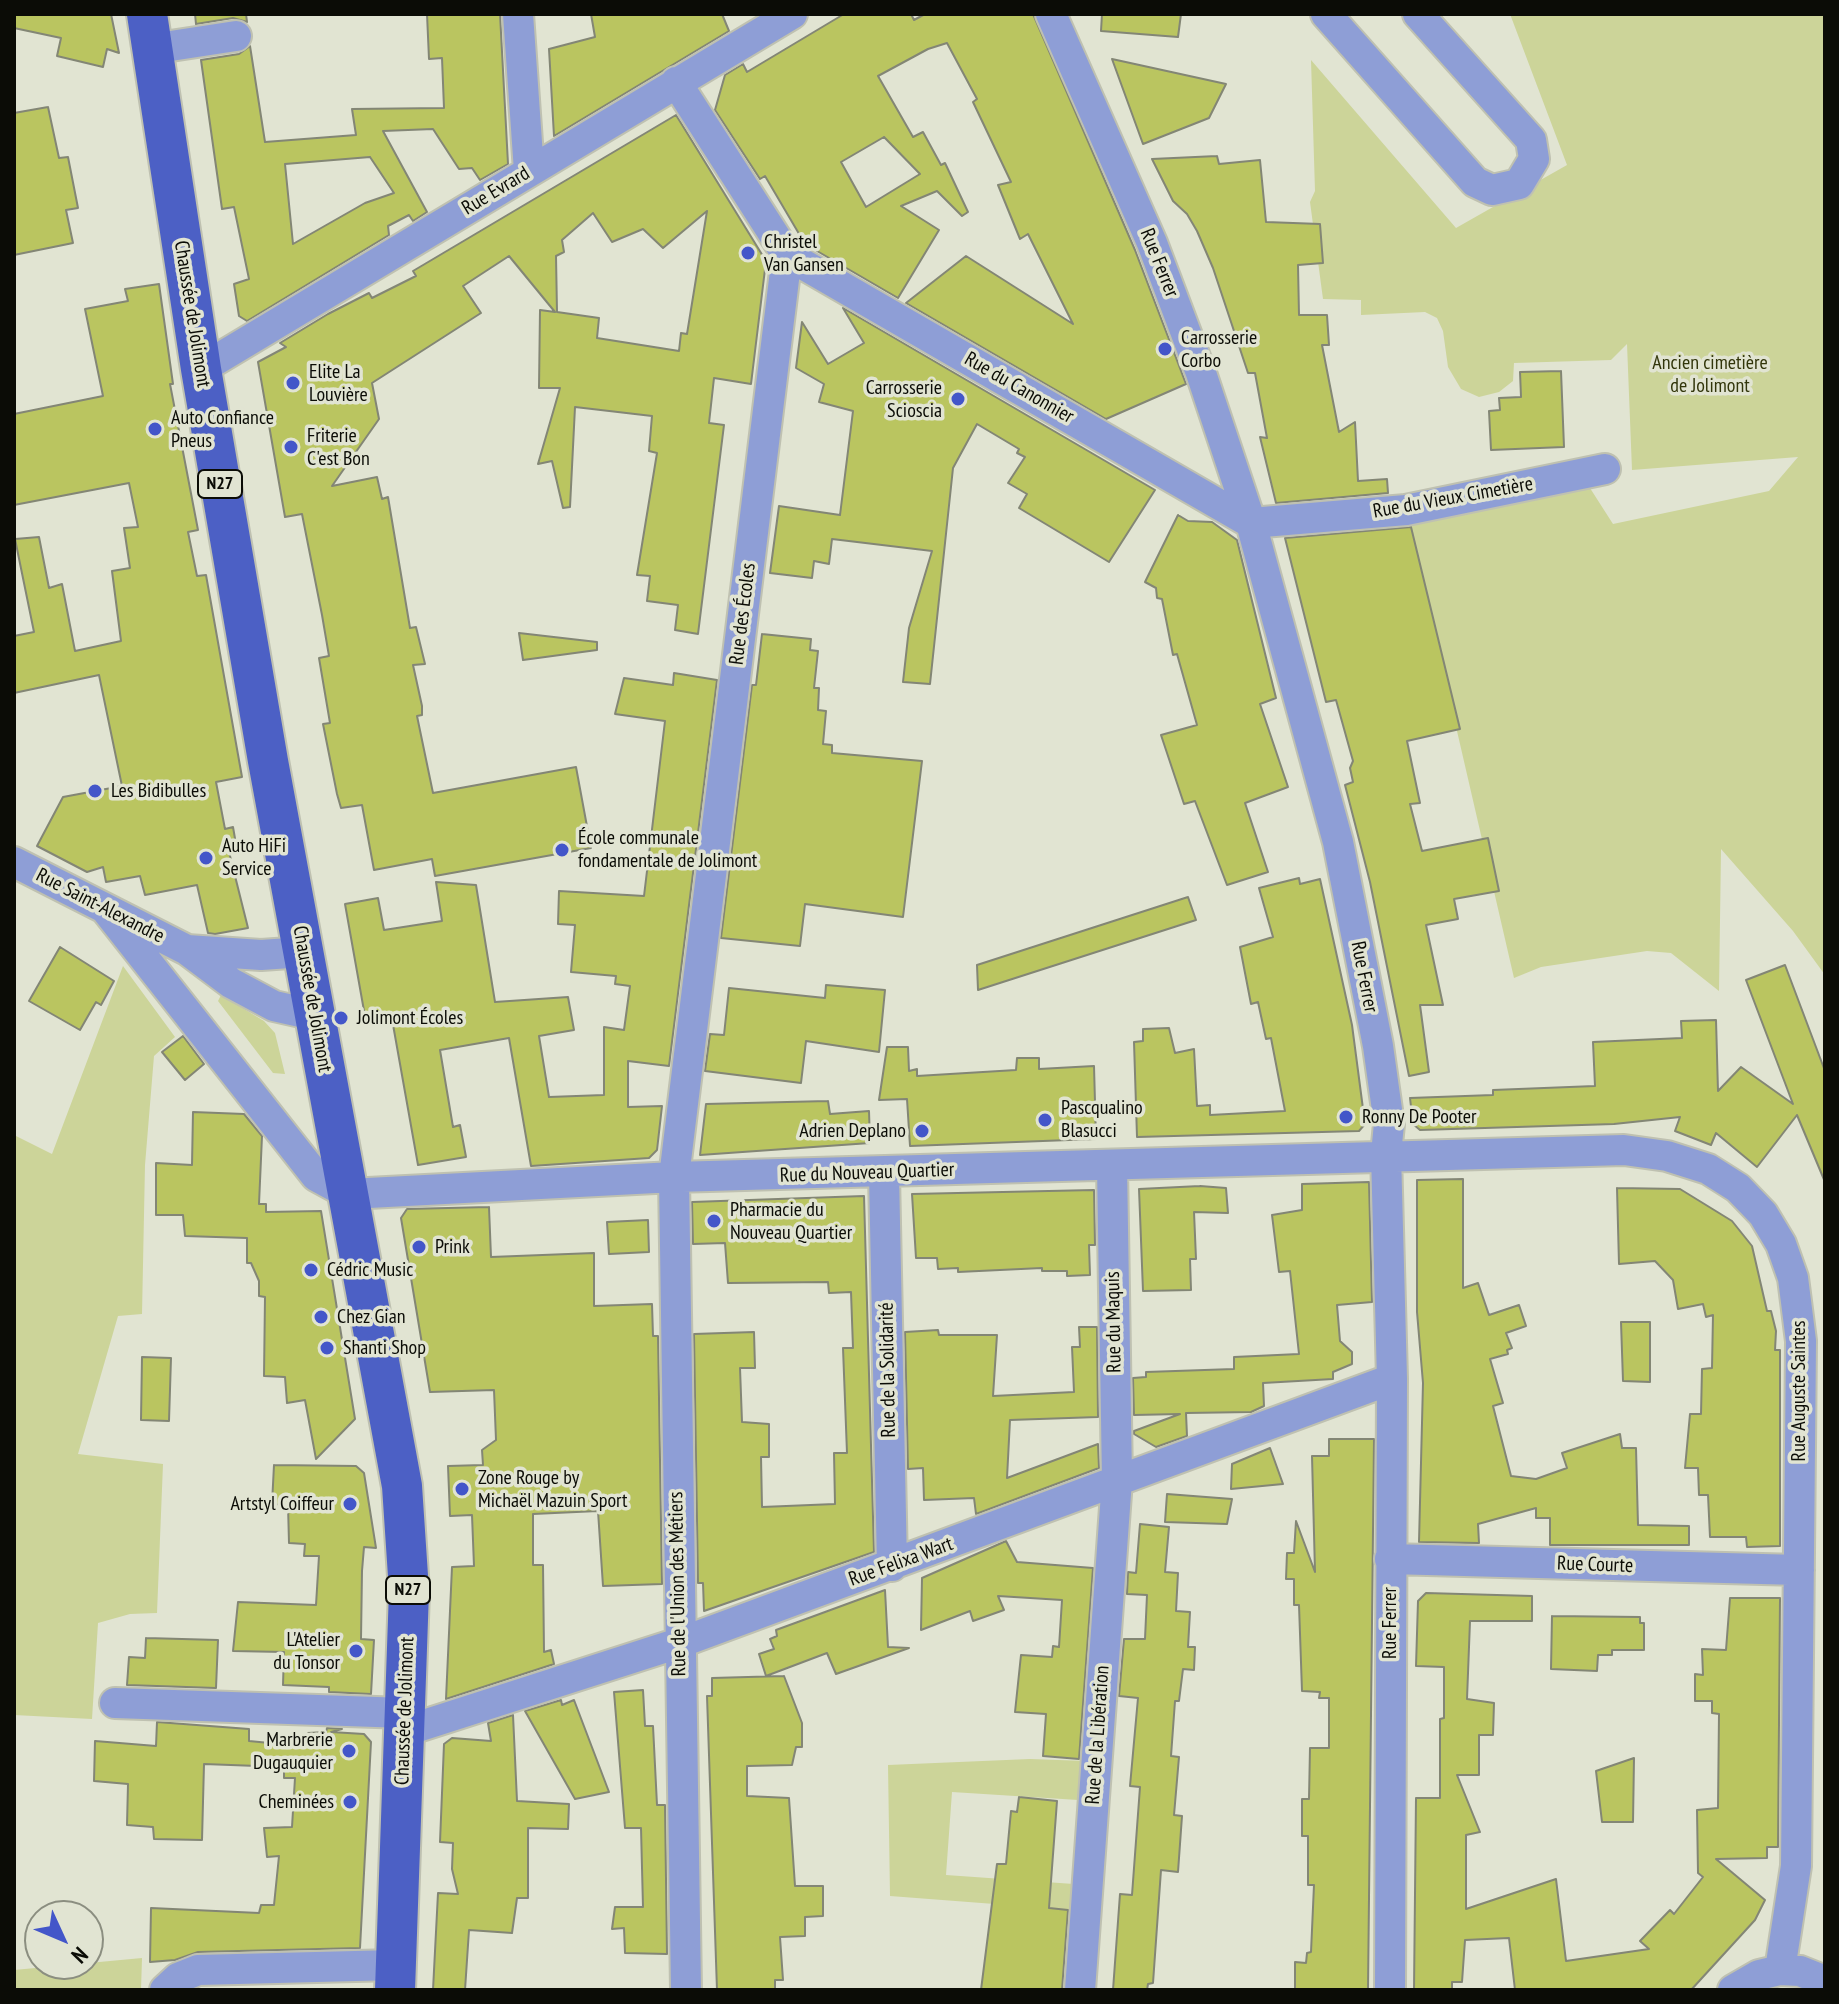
<!DOCTYPE html>
<meta charset="utf-8">
<style>
body{margin:0}
#map{position:relative;width:1839px;height:2004px;overflow:hidden;background:#e1e4d2;font-family:"PT Sans Narrow",sans-serif}
canvas{display:block}
.frame{position:absolute;inset:0;border:16px solid #0b0c06;pointer-events:none}
.north{position:absolute;left:24px;top:1900px;width:80px;height:80px;box-sizing:border-box;background:#e1e4d2;border:2px solid #8b8e80;border-radius:50%;rotate:134deg;font-size:22px;font-weight:700;line-height:32px;text-align:center;color:#0b0c06}
.north::after{content:'';display:block;margin:auto;width:28px;height:36px;background:#4356c9;clip-path:polygon(50% 0,100% 100%,50% 72%,0 100%)}
</style>
<div id="map">
<canvas width="1839" height="2004"></canvas>
<div class="frame"></div>
<div class="north">N</div>
</div>
<script>
const ctx = document.querySelector('canvas').getContext('2d');
ctx.lineJoin = 'round';
function fill(path, color) { ctx.fillStyle = color; ctx.fill(path, 'evenodd'); }
const poly = rows => new Path2D(rows.map(r => 'M' + r).join(''));
function strokePath(path, color, width, dash) { ctx.strokeStyle = color; ctx.lineWidth = width; ctx.lineCap = dash ? 'butt' : 'round'; ctx.setLineDash(dash || []); ctx.stroke(path); }
function write(font, color, halo, rows, align = 'center') {
  ctx.font = font + ' "PT Sans Narrow",sans-serif'; ctx.lineWidth = 7; ctx.setLineDash([]); ctx.textBaseline = 'middle'; ctx.strokeStyle = halo; ctx.fillStyle = color; for (const [text, x, y, turn = 0] of rows) {
    ctx.save(); ctx.translate(x, y); ctx.rotate((+turn || 0) * Math.PI / 180); ctx.textAlign = isNaN(turn) ? turn : align; if (halo) ctx.strokeText(text, 0, 0); ctx.fillText(text, 0, 0); ctx.restore();
  }
}
const green = poly([
 [1510,14,1825,14,1825,975,1793,931,1721,849,1719,991,1671,953,1647,951,1541,967,1514,978,1406,510,1581,474,1613,524,1769,491,1798,457,1632,470,1627,344,1611,360,1514,363,1513,381,1499,392,1479,397,1461,389,1448,367,1443,331,1437,318,1425,312,1361,315,1361,300,1323,299,1310,202,1315,191,1311,60,1456,228,1567,165],
 [123,966,175,1037,154,1056,145,1165,142,1314,118,1316,78,1454,163,1464,157,1613,130,1614,98,1623,92,1719,14,1715,14,1135,52,1154],
 [221,995,264,1021,275,1033,285,1074,273,1073,218,1001],
 [1030,1759,1086,1761,1094,1801,952,1792,946,1875,1088,1885,1086,1911,890,1896,888,1765],
 [142,1958,141,1990,14,1990,14,1970]
]);
const building = poly([
 [14,14,111,14,119,53,107,49,103,67,57,56,61,38,14,28,14,14],
 [195,14,246,14,247,22,233,18,196,24,195,14],
 [427,14,500,14,508,164,480,180,472,168,459,169,433,129,383,131,427,212,413,221,409,215,388,226,389,235,247,321,239,316,234,284,249,279,234,207,222,209,201,60,239,54,250,46,265,142,356,135,352,109,444,108,442,58,429,59,427,14],
 [370,157,394,193,365,203,293,244,285,164,370,157],
 [591,14,722,14,729,31,554,136,549,49,595,37,591,14],
 [844,14,911,14,914,20,925,14,1033,14,1135,250,1186,384,1106,419,906,303,966,256,1073,324,1028,234,1020,239,998,185,1011,182,973,102,977,99,947,43,928,49,878,76,913,137,923,132,941,165,945,163,968,212,962,216,937,191,901,206,939,230,898,298,805,244,765,176,760,179,715,110,725,75,743,64,747,72,844,14],
 [884,137,920,174,866,207,841,162,884,137],
 [1102,14,1181,14,1178,37,1101,31,1102,14],
 [1112,59,1226,84,1209,118,1143,144,1112,59],
 [48,107,59,158,68,157,78,208,66,210,73,243,14,255,14,113,48,107],
 [676,115,766,261,751,384,714,378,709,423,724,425,698,634,675,630,678,605,647,601,650,576,637,575,657,453,649,451,652,416,575,407,570,507,563,508,552,461,538,464,560,388,539,388,540,310,555,312,509,256,463,286,481,313,372,383,379,419,332,486,377,477,382,499,388,497,410,628,416,627,425,664,413,665,422,706,422,715,417,716,433,793,576,767,591,848,435,876,432,859,374,870,362,805,341,808,337,794,323,724,330,723,319,658,329,656,322,615,302,514,285,517,258,362,286,347,280,343,328,314,369,293,372,298,416,276,413,271,676,115],
 [707,211,687,334,681,333,679,351,597,338,599,318,557,312,556,256,564,252,562,240,593,213,612,242,643,229,663,248,707,211],
 [1217,156,1219,164,1260,160,1266,222,1320,224,1323,263,1298,265,1299,315,1327,315,1329,345,1322,345,1339,432,1355,422,1358,481,1387,479,1388,493,1276,503,1260,437,1267,438,1255,373,1248,373,1213,268,1197,231,1187,214,1173,201,1152,159,1217,156],
 [159,284,173,384,170,384,198,530,188,532,197,576,206,575,242,777,216,782,225,829,233,827,237,850,229,852,248,928,215,934,208,933,197,885,145,895,140,876,106,882,103,867,87,872,37,846,63,797,122,786,99,675,14,693,14,636,34,632,15,539,39,537,49,588,62,584,75,651,121,641,112,571,130,568,124,528,138,527,129,483,14,505,14,414,103,396,85,309,128,301,125,289,159,284],
 [843,308,1155,490,1109,562,1019,508,1027,494,1008,483,1025,457,1017,453,1019,449,977,424,953,468,930,684,903,682,909,628,932,551,832,539,829,564,814,561,812,578,770,573,779,506,840,515,853,411,819,402,824,384,796,368,802,322,828,364,864,343,843,308],
 [1561,371,1564,447,1491,450,1489,411,1500,410,1499,398,1521,397,1520,372,1561,371],
 [1178,515,1188,521,1212,522,1237,540,1276,698,1260,704,1288,787,1245,803,1268,872,1227,885,1195,801,1184,804,1161,735,1197,725,1177,654,1173,655,1162,599,1157,598,1156,588,1145,582,1178,515],
 [1411,527,1460,729,1407,741,1420,803,1410,804,1422,851,1488,838,1499,891,1454,899,1458,919,1426,925,1443,1005,1420,1005,1429,1072,1409,1076,1370,882,1345,785,1353,782,1350,768,1353,761,1336,700,1326,702,1285,538,1411,527],
 [519,633,597,642,597,650,523,660,519,633],
 [762,634,811,639,810,650,818,651,814,688,819,688,818,710,826,711,823,744,832,745,832,753,922,761,903,917,805,904,800,946,721,938,752,685,756,685,762,634],
 [674,673,717,680,669,1066,628,1061,628,1107,662,1106,657,1150,649,1158,531,1166,509,1038,440,1050,453,1127,460,1125,466,1157,418,1165,392,1019,366,1022,345,904,378,898,384,930,442,921,436,882,476,885,495,1002,568,997,574,1030,539,1036,549,1097,604,1095,604,1027,624,1030,630,986,615,984,616,976,571,972,575,925,558,924,559,891,644,896,665,721,615,714,624,678,673,685,674,673],
 [1299,878,1300,884,1320,879,1352,1025,1365,1124,1359,1131,1137,1137,1134,1042,1143,1041,1143,1029,1169,1028,1175,1053,1194,1049,1197,1106,1210,1105,1210,1115,1285,1111,1271,1038,1266,1039,1258,1002,1251,1004,1240,947,1273,937,1259,888,1299,878],
 [1188,897,1196,920,978,990,977,965,1188,897],
 [60,947,114,981,101,1005,96,1002,80,1030,29,1001,60,947],
 [1785,965,1825,1071,1825,1182,1797,1115,1757,1167,1716,1133,1711,1145,1675,1131,1680,1117,1614,1124,1420,1130,1413,1124,1410,1098,1493,1095,1493,1090,1595,1086,1593,1042,1682,1038,1681,1021,1716,1020,1718,1091,1741,1067,1793,1104,1746,980,1785,965],
 [826,985,885,990,879,1052,806,1041,801,1083,705,1071,710,1034,724,1035,729,988,825,998,826,985],
 [183,1036,204,1064,185,1080,162,1052,183,1036],
 [887,1047,908,1047,909,1071,917,1069,917,1076,1016,1070,1017,1058,1039,1058,1039,1069,1094,1066,1096,1139,910,1146,907,1099,879,1100,887,1047],
 [828,1101,830,1114,869,1111,870,1143,700,1155,706,1104,828,1101],
 [193,1112,244,1114,262,1136,259,1204,266,1204,266,1212,321,1211,355,1419,316,1459,305,1400,287,1403,285,1377,264,1376,265,1297,259,1296,259,1281,251,1263,247,1263,247,1238,185,1236,183,1215,156,1215,156,1163,192,1165,193,1112],
 [1463,1179,1463,1288,1478,1283,1489,1315,1519,1305,1526,1326,1506,1333,1512,1348,1507,1350,1508,1354,1490,1359,1503,1403,1493,1406,1511,1476,1536,1479,1567,1468,1562,1453,1620,1434,1622,1448,1636,1448,1638,1525,1689,1526,1689,1545,1550,1545,1550,1518,1536,1518,1536,1508,1478,1524,1479,1543,1419,1542,1423,1383,1417,1312,1417,1180,1463,1179],
 [1369,1182,1372,1302,1337,1305,1340,1341,1352,1352,1352,1364,1333,1372,1333,1379,1263,1383,1264,1406,1251,1412,1186,1413,1187,1436,1156,1447,1134,1434,1134,1431,1180,1414,1134,1415,1133,1378,1146,1377,1146,1372,1234,1369,1234,1357,1299,1354,1290,1271,1279,1272,1272,1215,1302,1210,1302,1184,1369,1182],
 [1200,1186,1226,1188,1228,1213,1194,1212,1196,1259,1190,1259,1191,1290,1143,1291,1139,1189,1200,1186],
 [1617,1188,1680,1189,1732,1221,1752,1246,1767,1311,1771,1311,1776,1331,1775,1350,1780,1350,1780,1546,1747,1547,1746,1537,1710,1537,1708,1495,1699,1495,1698,1468,1685,1468,1690,1414,1701,1414,1702,1369,1712,1368,1713,1315,1706,1317,1703,1304,1678,1309,1673,1280,1655,1261,1619,1264,1617,1188],
 [1094,1190,1095,1245,1089,1245,1090,1275,1067,1276,1067,1271,1042,1271,1042,1268,958,1272,958,1268,938,1269,937,1258,916,1258,912,1194,1094,1190],
 [864,1196,874,1552,704,1611,703,1583,698,1583,694,1334,754,1332,755,1368,740,1368,742,1422,769,1424,769,1457,761,1457,762,1507,835,1504,834,1453,847,1453,843,1348,853,1348,851,1292,829,1293,828,1282,728,1283,725,1243,693,1244,692,1202,864,1196],
 [489,1207,491,1257,594,1253,594,1306,652,1304,653,1336,658,1336,662,1584,603,1586,598,1511,533,1514,533,1565,543,1565,544,1652,551,1650,554,1664,446,1699,452,1567,474,1566,472,1515,450,1516,448,1466,483,1465,482,1450,496,1440,494,1390,430,1392,401,1218,407,1209,489,1207],
 [648,1220,649,1252,609,1254,607,1222,648,1220],
 [1621,1322,1650,1322,1650,1382,1623,1381,1621,1322],
 [1079,1327,1097,1327,1098,1417,1010,1420,1007,1478,1098,1444,1099,1468,976,1514,974,1498,924,1500,923,1468,908,1469,905,1332,938,1330,939,1335,997,1335,993,1396,1074,1392,1072,1347,1080,1347,1079,1327],
 [142,1357,171,1358,169,1421,141,1420,142,1357],
 [1329,1439,1374,1439,1368,1990,1295,1990,1295,1962,1306,1963,1307,1953,1311,1952,1314,1885,1308,1885,1308,1836,1302,1836,1302,1799,1309,1799,1310,1748,1329,1748,1329,1698,1319,1698,1320,1692,1302,1691,1299,1605,1294,1605,1294,1579,1286,1579,1287,1553,1294,1553,1296,1521,1315,1572,1312,1456,1329,1456,1329,1439],
 [1270,1448,1283,1484,1231,1489,1232,1464,1270,1448],
 [274,1465,356,1466,364,1473,376,1548,364,1547,362,1571,361,1639,374,1640,371,1694,329,1692,329,1687,283,1685,284,1652,233,1651,238,1602,316,1605,319,1556,304,1556,305,1544,289,1543,288,1505,272,1504,274,1465],
 [1167,1494,1232,1499,1227,1524,1165,1522,1167,1494],
 [1140,1524,1169,1527,1165,1572,1178,1573,1176,1611,1190,1612,1188,1647,1195,1647,1194,1670,1183,1669,1179,1701,1175,1701,1171,1756,1179,1757,1174,1815,1182,1816,1178,1872,1161,1870,1153,1983,1148,1984,1147,1990,1113,1990,1120,1894,1132,1895,1140,1787,1130,1786,1138,1698,1119,1696,1124,1639,1145,1639,1147,1595,1127,1594,1128,1572,1136,1573,1140,1524],
 [1006,1541,1017,1562,1093,1568,1079,1759,1043,1756,1046,1714,1015,1712,1021,1655,1052,1657,1053,1646,1059,1647,1062,1600,998,1596,1004,1610,973,1621,970,1611,921,1630,922,1578,1006,1541],
 [885,1590,888,1647,909,1648,836,1674,827,1653,766,1676,759,1654,774,1649,770,1639,777,1636,776,1630,885,1590],
 [1426,1593,1532,1596,1532,1621,1470,1621,1467,1699,1494,1703,1493,1735,1479,1735,1479,1775,1457,1775,1480,1832,1466,1835,1466,1909,1556,1879,1566,1961,1649,1949,1640,1941,1670,1910,1674,1914,1703,1877,1698,1873,1697,1810,1718,1808,1719,1714,1712,1713,1712,1701,1695,1701,1695,1674,1703,1675,1702,1649,1726,1650,1730,1598,1780,1598,1778,1847,1767,1847,1767,1858,1716,1859,1765,1900,1755,1920,1691,1990,1515,1990,1509,1938,1465,1940,1462,1982,1452,1982,1452,1990,1414,1990,1416,1798,1440,1798,1440,1719,1444,1718,1444,1667,1416,1666,1418,1601,1426,1593],
 [1552,1616,1640,1617,1640,1623,1644,1623,1644,1650,1612,1650,1612,1655,1598,1655,1597,1671,1551,1669,1552,1616],
 [146,1638,218,1640,216,1688,127,1685,129,1657,145,1658,146,1638],
 [784,1676,802,1723,802,1747,796,1747,792,1765,747,1766,747,1796,789,1798,795,1886,823,1886,823,1916,805,1917,805,1936,780,1937,783,1980,775,1980,775,1990,717,1990,707,1696,712,1696,712,1678,784,1676],
 [643,1690,645,1726,653,1726,657,1805,665,1805,667,1954,625,1953,624,1928,612,1929,615,1907,643,1907,641,1828,625,1828,614,1692,643,1690],
 [561,1700,562,1705,574,1700,609,1792,575,1799,525,1711,561,1700],
 [513,1715,517,1801,569,1804,568,1829,528,1828,528,1898,517,1898,512,1933,469,1930,465,1990,433,1990,438,1893,458,1894,452,1869,453,1843,440,1842,444,1744,452,1738,491,1741,488,1723,513,1715],
 [157,1722,249,1729,249,1741,290,1745,290,1742,307,1742,308,1733,326,1732,327,1728,342,1729,331,1732,364,1734,371,1742,360,1948,198,1952,175,1960,150,1962,151,1908,259,1913,261,1905,274,1905,279,1856,267,1857,264,1828,292,1827,295,1778,284,1778,284,1767,204,1764,202,1840,154,1839,153,1827,127,1825,128,1784,94,1781,95,1741,156,1746,157,1722],
 [1634,1758,1633,1822,1602,1822,1596,1771,1634,1758],
 [1019,1797,1057,1801,1049,1908,1068,1910,1062,1990,981,1990,997,1864,1006,1864,1011,1811,1017,1812,1019,1797]
]);
const minor = poly([
 [518,14,529,171],
 [1051,14,1152,243,1201,373,1251,523,1338,842,1378,1046,1389,1124,1386,1154,1392,1379,1390,1990],
 [1326,14,1475,182,1492,190,1519,184,1534,159,1531,140,1418,14],
 [151,49,236,36],
 [676,82,787,255,674,1177,686,1990],
 [787,255,1251,523,1406,510,1605,469],
 [201,369,792,14],
 [14,862,187,950,231,983,274,1006,314,1015],
 [107,911,316,1176,349,1194,674,1177,1624,1150,1667,1156,1708,1169,1738,1188,1763,1214,1781,1244,1793,1278,1801,1341,1796,1866,1780,1970],
 [187,950,261,955,304,952],
 [884,1174,892,1566],
 [1390,1559,1799,1570],
 [115,1703,405,1713],
 [405,1731,679,1643,1392,1379],
 [165,1990,178,1978,198,1970,395,1965],
 [1080,1990,1117,1480,1112,1165],
 [1733,1990,1759,1975,1780,1970,1800,1971,1825,1981]
]);
const major = poly([
 [147,14,201,369,268,761,402,1486,409,1591,395,1990]
]);
const markers = [
 [748,253,8,"#4356c9"],
 [1165,349,8,"#4356c9"],
 [293,383,8,"#4356c9"],
 [958,399,8,"#4356c9"],
 [155,429,8,"#4356c9"],
 [291,447,8,"#4356c9"],
 [95,791,8,"#4356c9"],
 [562,850,8,"#4356c9"],
 [206,858,8,"#4356c9"],
 [341,1018,8,"#4356c9"],
 [1346,1117,8,"#4356c9"],
 [1045,1120,8,"#4356c9"],
 [922,1131,8,"#4356c9"],
 [714,1221,8,"#4356c9"],
 [419,1247,8,"#4356c9"],
 [311,1270,8,"#4356c9"],
 [321,1317,8,"#4356c9"],
 [327,1348,8,"#4356c9"],
 [462,1489,8,"#4356c9"],
 [350,1504,8,"#4356c9"],
 [356,1651,8,"#4356c9"],
 [349,1751,8,"#4356c9"],
 [350,1802,8,"#4356c9"]
];
const shields = [
 [220,484,44],
 [408,1590,44]
];
const shieldNames = [
 ["N27",220,484],
 ["N27",408,1590]
];
const streetNames = [
 ["Rue Evrard",496,191,-31],
 ["Rue Ferrer",1159,263,68],
 ["Chaussée de Jolimont",192,314,81],
 ["Rue du Canonnier",1019,388,30],
 ["Rue du Vieux Cimetière",1453,498,-10],
 ["Rue des Écoles",743,614,-83],
 ["Rue Saint-Alexandre",100,906,27],
 ["Rue Ferrer",1364,977,79],
 ["Chaussée de Jolimont",312,999,80],
 ["Rue du Nouveau Quartier",867,1173,-2],
 ["Rue du Maquis",1114,1322,-91],
 ["Rue de la Solidarité",888,1370,-91],
 ["Rue Auguste Saintes",1799,1391,-90],
 ["Rue Felixa Wart",901,1562,-20],
 ["Rue Courte",1595,1565,2],
 ["Rue de l'Union des Métiers",678,1584,-91],
 ["Rue Ferrer",1390,1623,-90],
 ["Chaussée de Jolimont",405,1711,-88],
 ["Rue de la Libération",1098,1735,-86]
];
const poiNames = [
 ["Christel",764,242],
 ["Van Gansen",764,265],
 ["Carrosserie",1181,338],
 ["Corbo",1181,361],
 ["Elite La",309,372],
 ["Louvière",309,395],
 ["Carrosserie",942,388,"right"],
 ["Scioscia",942,411,"right"],
 ["Auto Confiance",171,418],
 ["Pneus",171,441],
 ["Friterie",307,436],
 ["C'est Bon",307,459],
 ["Les Bidibulles",111,791],
 ["École communale",578,838],
 ["fondamentale de Jolimont",578,861],
 ["Auto HiFi",222,846],
 ["Service",222,869],
 ["Jolimont Écoles",357,1018],
 ["Pascqualino",1061,1108],
 ["Blasucci",1061,1131],
 ["Ronny De Pooter",1362,1117],
 ["Adrien Deplano",906,1131,"right"],
 ["Pharmacie du",730,1210],
 ["Nouveau Quartier",730,1233],
 ["Prink",435,1247],
 ["Cédric Music",327,1270],
 ["Chez Gian",337,1317],
 ["Shanti Shop",343,1348],
 ["Zone Rouge by",478,1478],
 ["Michaël Mazuin Sport",478,1501],
 ["Artstyl Coiffeur",334,1504,"right"],
 ["L'Atelier",340,1640,"right"],
 ["du Tonsor",340,1663,"right"],
 ["Marbrerie",333,1740,"right"],
 ["Dugauquier",333,1763,"right"],
 ["Cheminées",334,1802,"right"]
];
const parkNames = [
 ["Ancien cimetière",1710,363],
 ["de Jolimont",1710,386]
];
fill(green, '#ccd499');
fill(building, '#bac560');
strokePath(building, '#838675', 2);
strokePath(minor, '#bfc1b1', 34);
strokePath(major, '#bfc1b1', 44);
strokePath(minor, '#8e9ed6', 30);
strokePath(major, '#4c60c5', 40);
for (const [x, y, r, color] of markers) { const dot = new Path2D(); dot.arc(x, y, r, 0, 2 * Math.PI); ctx.fillStyle = color; ctx.fill(dot); strokePath(dot, '#e1e4d2', 3); }
for (const [x, y, w] of shields) { const box = new Path2D(); box.roundRect(x - w / 2, y - 14, w, 28, 6); ctx.fillStyle = '#e1e4d2'; ctx.fill(box); strokePath(box, '#0b0c06', 2); }
write('bold 18px', '#0b0c06', null, shieldNames);
write('20px', '#0b0c06', '#e1e4d2', streetNames);
write('20px', '#0b0c06', '#e1e4d2', poiNames, 'left');
write('20px', '#32360b', '#e1e4d2', parkNames);
</script>
